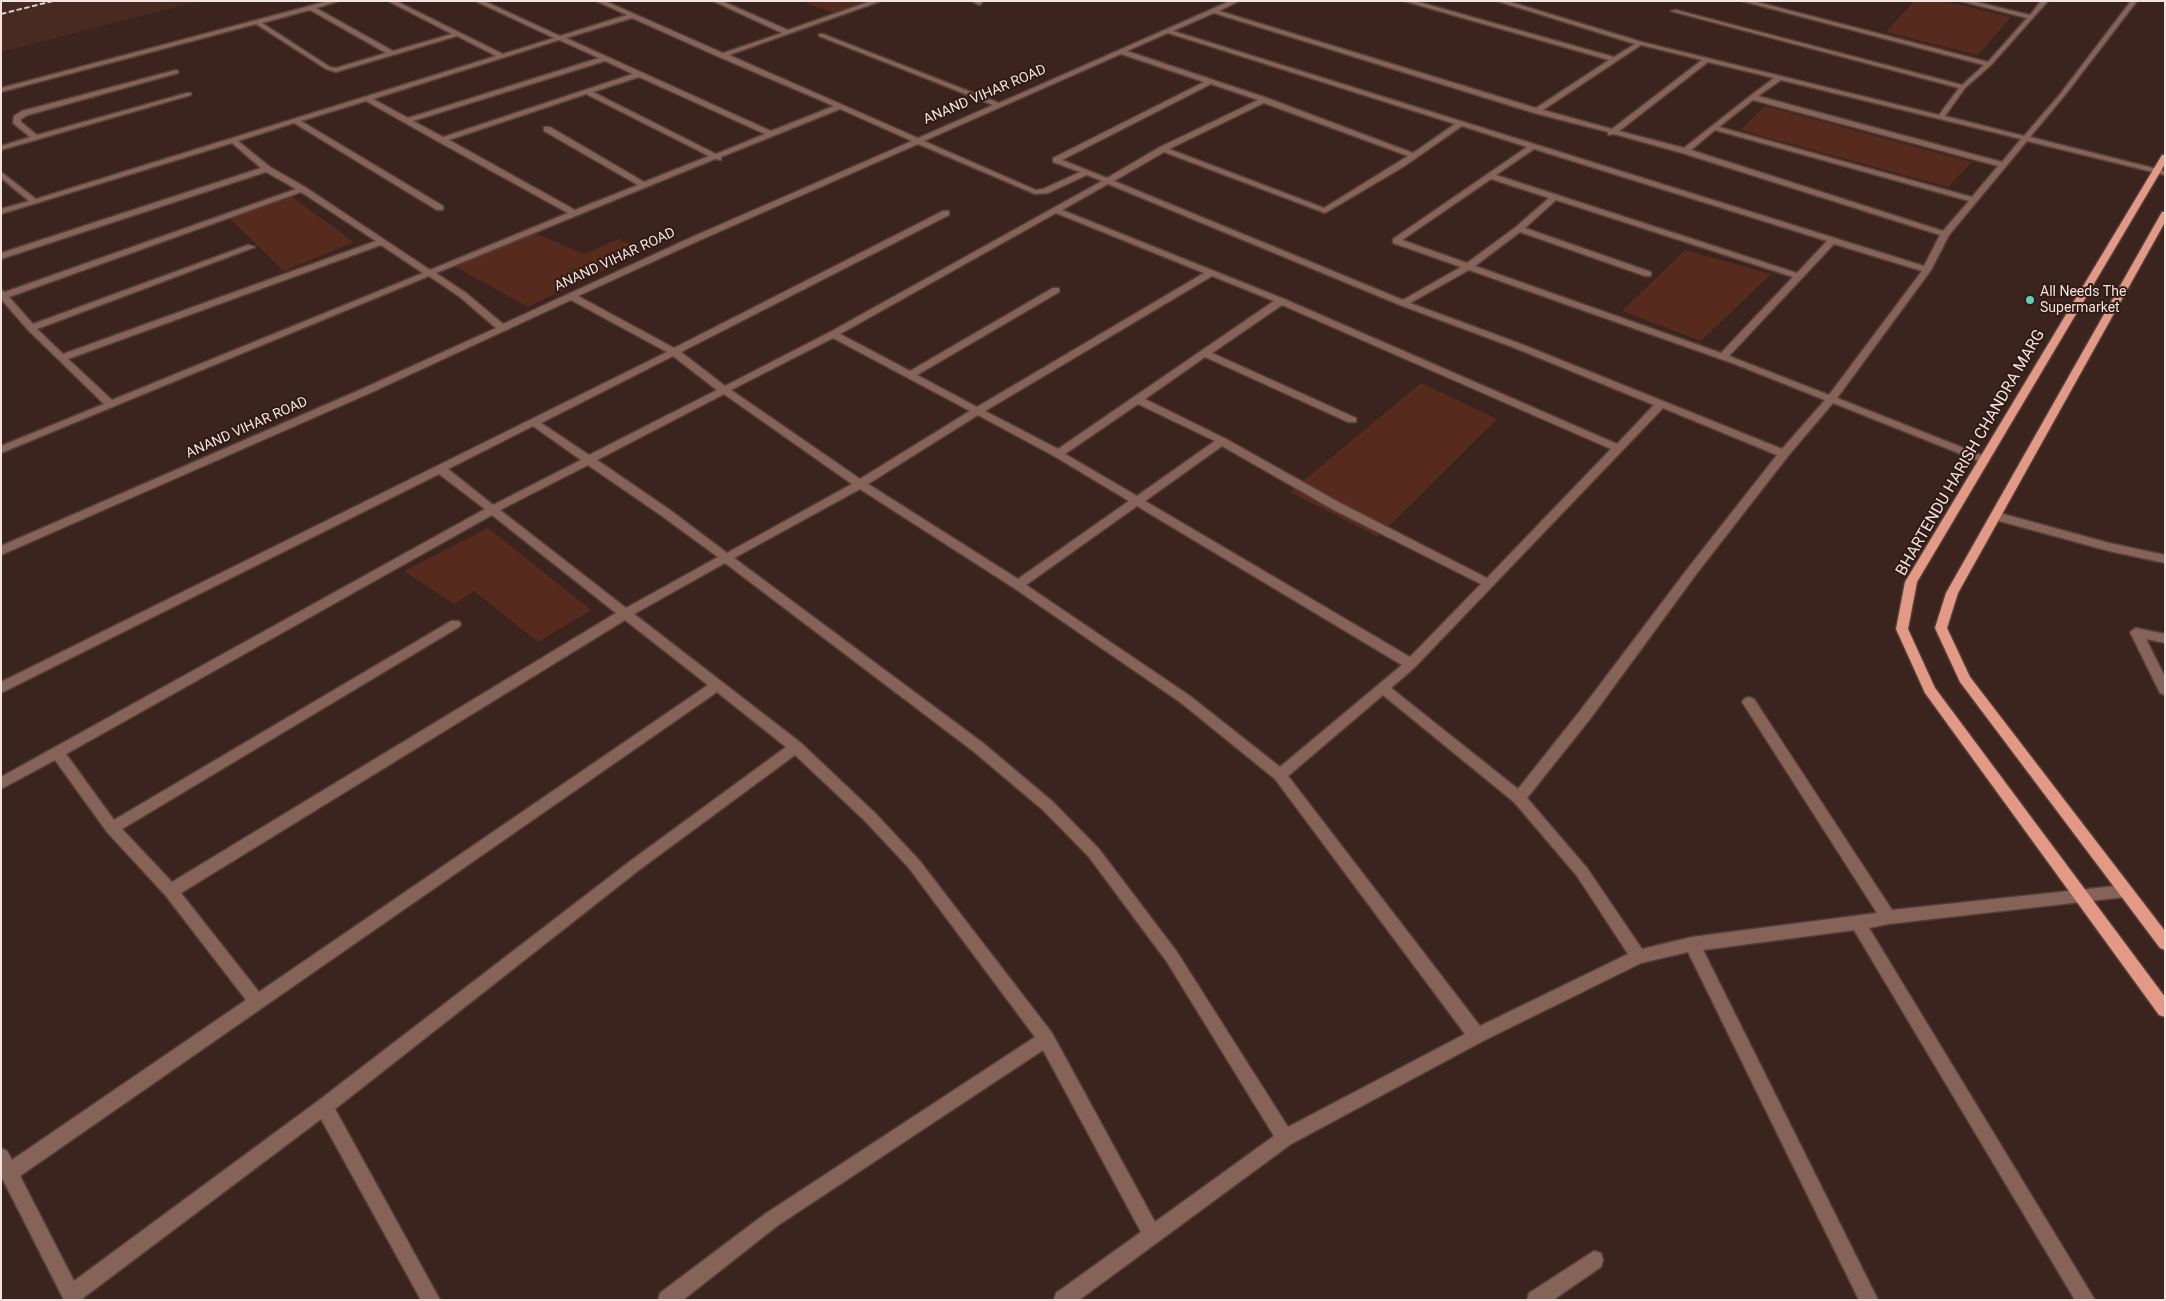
<!DOCTYPE html>
<style>
body{margin:0}
#map{position:relative;width:2166px;height:1301px;overflow:hidden;background:#3b241e;font-family:Roboto,sans-serif}
canvas{display:block}
.frame{position:absolute;inset:0;border:2px solid #f3e3de;pointer-events:none}
</style>
<div id="map">
<canvas width="2166" height="1301"></canvas>
<div class="frame"></div>
</div>
<script>
const ctx = document.querySelector('canvas').getContext('2d');
ctx.lineJoin = 'round';
function fill(path, color) { ctx.fillStyle = color; ctx.fill(path, 'evenodd'); }
const poly = rows => new Path2D(rows.map(r => 'M' + r).join(''));
function strokePath(path, color, width, dash) { ctx.strokeStyle = color; ctx.lineWidth = width; ctx.lineCap = dash ? 'butt' : 'round'; ctx.setLineDash(dash || []); ctx.stroke(path); }
function write(font, color, halo, rows, align = 'center') {
  ctx.font = font + ' Roboto,sans-serif'; ctx.lineWidth = 4; ctx.setLineDash([]); ctx.textBaseline = 'middle'; ctx.strokeStyle = halo; ctx.fillStyle = color; for (const [text, x, y, turn = 0] of rows) {
    ctx.save(); ctx.translate(x, y); ctx.rotate((+turn || 0) * Math.PI / 180); ctx.textAlign = isNaN(turn) ? turn : align; if (halo) ctx.strokeText(text, 0, 0); ctx.fillText(text, 0, 0); ctx.restore();
  }
}
const built = poly([
 [1,1,200,1,1,52]
]);
const green = poly([
 [810,1,873,1,837,14,805,3],
 [1914,1,1944,1,2011,17,1978,55,1886,32],
 [1765,106,1972,162,1948,187,1740,130],
 [292,197,354,242,284,271,229,218],
 [532,232,584,254,619,239,643,251,528,307,452,265],
 [1685,250,1771,274,1701,341,1622,311],
 [1421,383,1497,419,1378,537,1290,492],
 [488,528,591,610,538,642,474,591,454,604,404,571]
]);
const minor = poly([
 [328,1,339,1,316,8,393,51,452,34,388,1,396,1,503,54,554,38,475,1,484,1,560,36,627,15,596,1,605,1,723,53,782,33,713,1,722,1,788,30,871,1,881,1,729,55,918,138,993,105,819,36,819,34,823,34,999,103,1230,1,1239,1,1219,11,1536,108,1609,60,1404,1,1415,1,1614,57,1635,44,1497,1,1507,1,1642,42,1939,115,1959,88,1671,11,1676,10,1962,85,1984,65,1742,1,1753,1,1988,62,2027,18,1960,1,1972,1,2030,15,2041,1,2048,1,1991,65,1965,88,1945,116,2024,136,2061,93,2131,1,2137,1,2065,95,2030,137,2165,171,2165,175,2027,141,1949,235,1931,270,1837,398,1989,458,1989,462,1981,462,1833,403,1788,456,1697,573,1590,719,1527,798,1587,868,1642,949,1692,937,1877,913,1744,705,1742,702,1744,699,1749,697,1754,699,1892,910,2125,885,2130,886,2132,891,2130,896,2125,897,1888,924,1869,928,2095,1300,2075,1300,1854,930,1703,950,1878,1300,1859,1300,1688,952,1641,963,1483,1041,1291,1144,1079,1300,1054,1300,1056,1293,1141,1232,1043,1050,777,1226,683,1300,658,1300,660,1293,765,1214,1035,1037,909,868,865,821,795,755,639,870,335,1109,440,1300,421,1300,321,1119,83,1298,83,1300,64,1300,1,1176,1,1148,7,1151,12,1160,246,1000,166,896,107,832,55,760,1,789,1,777,485,509,439,474,1,693,1,682,667,352,571,300,370,393,1,555,1,546,362,389,496,328,460,297,429,276,1,453,1,446,104,404,28,330,1,299,1,290,5,292,296,189,266,172,1,259,1,253,261,168,232,143,1,214,1,209,29,201,1,178,1,172,36,199,496,56,457,36,336,72,326,69,256,24,1,92,1,88,328,1],
 [310,10,386,53,336,68,330,67,262,23,310,10],
 [1214,13,1534,113,1608,132,1608,135,1614,134,1682,153,1940,235,1924,266,1173,31,1214,13],
 [632,18,719,57,834,106,771,131,566,38,632,18],
 [1168,33,1455,124,1413,153,1267,98,1127,51,1168,33],
 [559,40,599,58,408,118,373,99,559,40],
 [1641,45,1702,60,1612,129,1543,110,1641,45],
 [1121,54,1204,82,1053,158,1053,162,1080,172,1043,189,1036,190,924,141,1121,54],
 [605,61,633,74,443,137,413,121,605,61],
 [1708,62,1774,78,1750,96,1684,148,1619,131,1708,62],
 [639,77,765,134,716,154,593,92,639,77],
 [1781,80,2021,139,2002,162,1758,96,1781,80],
 [1211,84,1258,100,1160,147,1107,178,1062,160,1211,84],
 [586,94,709,156,644,182,550,127,544,127,544,131,638,185,575,210,449,140,586,94],
 [1753,100,1998,166,1972,197,1719,127,1753,100],
 [366,101,439,142,568,213,430,270,305,187,270,167,238,141,294,123,437,210,443,210,443,206,301,121,366,101],
 [1264,103,1408,156,1324,208,1169,149,1264,103],
 [840,109,912,141,692,237,503,324,466,293,436,273,715,159,721,160,721,157,840,109],
 [1462,126,1527,147,1393,239,1393,243,1461,267,1403,300,1114,181,1164,152,1325,213,1403,167,1462,126],
 [1715,130,1969,201,1943,231,1691,150,1715,130],
 [918,144,1035,194,1048,193,1087,175,1102,181,830,332,725,386,681,352,949,215,949,211,943,211,674,348,578,296,698,241,918,144],
 [1534,149,1827,241,1797,273,1496,175,1534,149],
 [1491,179,1549,198,1516,227,1467,263,1402,240,1491,179],
 [1108,184,1400,305,1515,348,1654,405,1617,444,1284,299,1062,210,1108,184],
 [301,192,376,241,63,354,37,329,255,247,248,245,33,324,9,297,301,192],
 [1556,200,1793,277,1721,353,1475,266,1520,232,1645,276,1651,276,1651,272,1525,228,1556,200],
 [1056,213,1204,273,977,407,917,375,1059,292,1059,288,1053,288,910,371,840,334,1056,213],
 [1834,244,1922,271,1829,395,1729,356,1834,244],
 [381,245,423,273,112,400,68,359,381,245],
 [1469,270,1732,363,1825,400,1782,449,1521,344,1410,303,1469,270],
 [1212,276,1274,301,1058,449,985,411,1212,276],
 [1282,305,1611,449,1487,578,1342,504,1226,439,1145,399,1205,357,1348,422,1356,422,1356,418,1212,353,1282,305],
 [833,338,970,411,860,479,731,390,833,338],
 [673,356,717,390,589,455,541,423,673,356],
 [724,394,852,484,727,553,670,510,597,460,724,394],
 [1138,404,1215,441,1137,496,1065,454,1138,404],
 [1663,408,1777,455,1689,567,1580,711,1518,789,1391,688,1415,667,1663,408],
 [978,415,1054,456,1129,501,1018,579,868,484,978,415],
 [533,426,581,460,493,505,448,469,533,426],
 [1222,446,1334,510,1481,584,1410,657,1145,501,1222,446],
 [588,465,662,516,718,557,626,608,500,510,588,465],
 [860,489,1014,588,1180,702,1275,779,1465,1034,1288,1127,1177,952,1099,849,1053,802,983,743,734,558,860,489],
 [1137,506,1402,665,1280,767,1190,696,1026,585,1137,506],
 [492,515,616,613,172,882,122,829,459,627,461,624,459,621,451,621,114,820,66,754,492,515],
 [725,563,973,751,1043,810,1089,857,1167,962,1274,1136,1155,1222,1052,1033,919,860,875,813,801,743,634,614,725,563],
 [625,620,708,685,259,992,181,893,625,620],
 [717,692,786,747,629,862,318,1101,74,1281,20,1176,717,692],
 [1383,695,1514,802,1577,876,1628,954,1480,1026,1288,776,1383,695],
 [972,1,980,1,982,3,979,5,972,1],
 [176,70,178,71,178,73,28,115,21,119,21,122,37,135,187,93,191,93,191,95,1,150,1,146,30,137,13,123,14,116,22,111,176,70],
 [1996,512,2109,543,2165,555,2165,563,2109,551,1992,519,1990,516,1992,513,1996,512],
 [2136,628,2165,634,2165,643,2146,639,2165,677,2165,695,2160,693,2130,632,2136,628],
 [1594,1251,1601,1253,1603,1260,1601,1267,1553,1300,1527,1300,1529,1293,1594,1251]
]);
const major = poly([
 [2162,155,2165,155,2165,164,1917,582,1908,629,1935,688,2165,997,2165,1017,2159,1015,1925,693,1896,629,1905,582,2162,155],
 [2162,212,2165,212,2165,222,1958,593,1947,628,1970,677,2165,931,2165,950,2160,948,1960,682,1935,628,1946,593,2162,212]
]);
const rail = poly([
 [1,14,53,1]
]);
const markers = [
 [2030,300,5,"#5bcebc"]
];
const farStreetnames = [
 ["ANAND VIHAR ROAD",985,95,-23],
 ["ANAND VIHAR ROAD",615,260,-25],
 ["ANAND VIHAR ROAD",247,428,-24]
];
const farPoinames = [
 ["All Needs The",2040,292],
 ["Supermarket",2040,308]
];
const streetNames = [
 ["BHARTENDU HARISH CHANDRA MARG",1971,453,-60]
];
fill(built, '#482a22');
fill(green, '#572a1e');
strokePath(minor, '#553f39', 3);
strokePath(major, '#553f39', 3);
fill(minor, '#866359');
fill(major, '#e29a86');
strokePath(rail, '#dbcac5', 2, [5.5, 2.5]);
for (const [x, y, r, color] of markers) { const dot = new Path2D(); dot.arc(x, y, r, 0, 2 * Math.PI); ctx.fillStyle = color; ctx.fill(dot); strokePath(dot, '#301a14', 2); }
write('14px', '#f3e3de', '#301a14', farStreetnames);
write('14px', '#f3e3de', '#301a14', farPoinames, 'left');
write('16px', '#f3e3de', '#301a14', streetNames);
</script>
